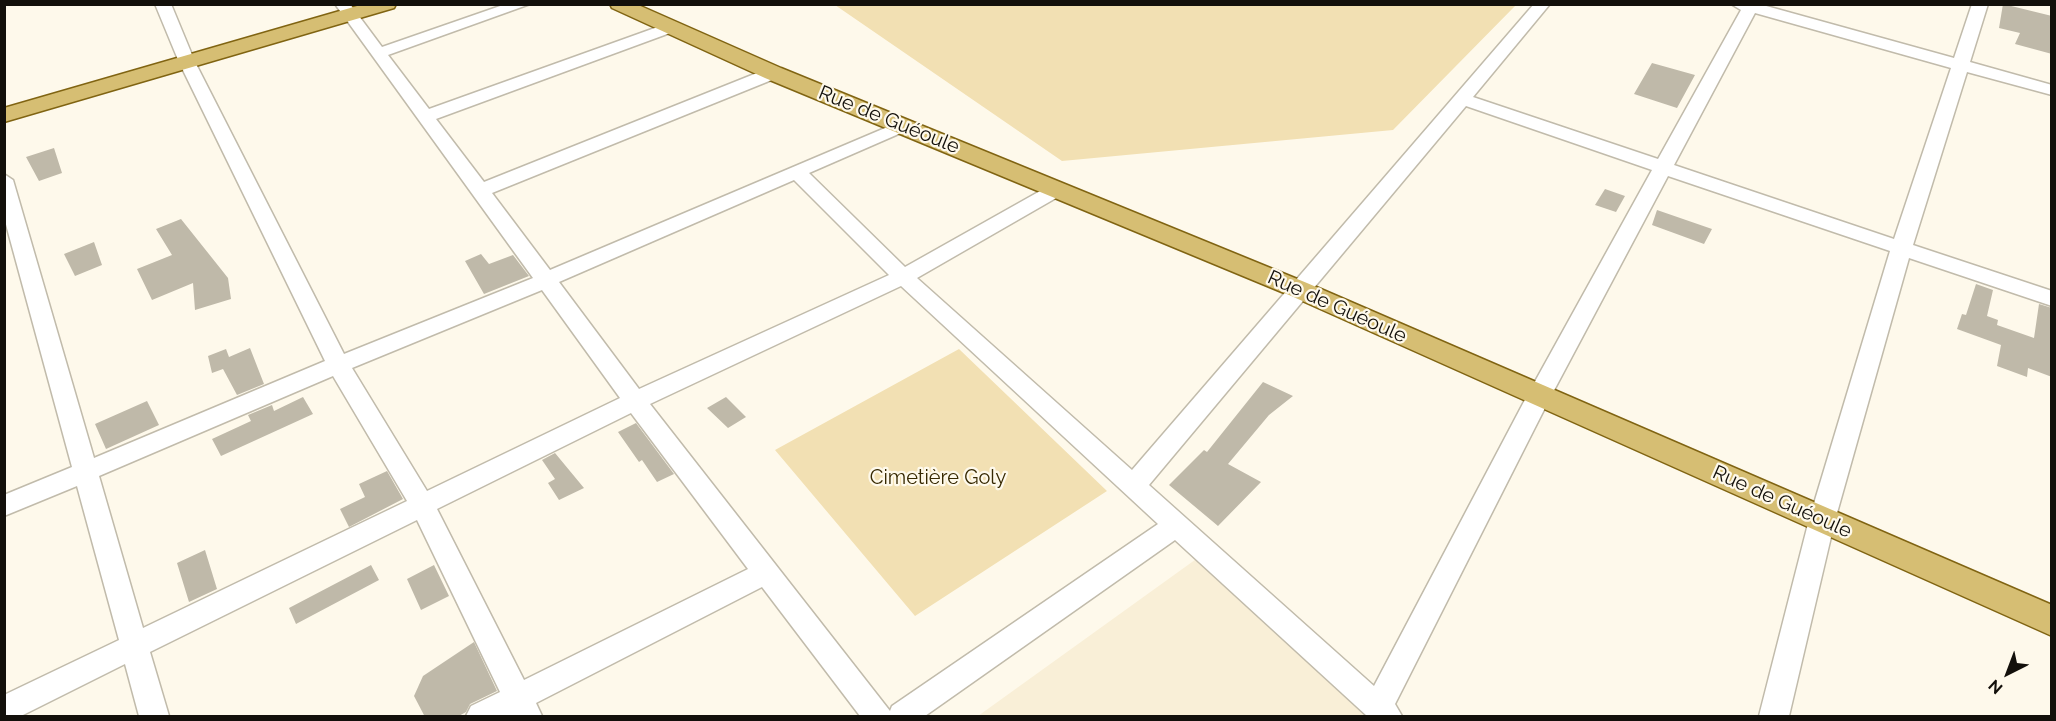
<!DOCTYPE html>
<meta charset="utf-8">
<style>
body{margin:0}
#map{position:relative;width:2056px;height:721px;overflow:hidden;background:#fef9eb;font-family:Raleway,sans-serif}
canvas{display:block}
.frame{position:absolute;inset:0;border:6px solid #13100b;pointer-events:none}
.north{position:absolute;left:1978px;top:643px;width:60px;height:60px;-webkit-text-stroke:4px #fef9eb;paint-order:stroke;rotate:222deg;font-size:16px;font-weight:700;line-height:24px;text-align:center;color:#13100b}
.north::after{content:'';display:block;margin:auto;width:21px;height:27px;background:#13100b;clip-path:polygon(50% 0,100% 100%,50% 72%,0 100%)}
</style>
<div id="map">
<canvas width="2056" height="721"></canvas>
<div class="frame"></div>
<div class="north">N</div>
</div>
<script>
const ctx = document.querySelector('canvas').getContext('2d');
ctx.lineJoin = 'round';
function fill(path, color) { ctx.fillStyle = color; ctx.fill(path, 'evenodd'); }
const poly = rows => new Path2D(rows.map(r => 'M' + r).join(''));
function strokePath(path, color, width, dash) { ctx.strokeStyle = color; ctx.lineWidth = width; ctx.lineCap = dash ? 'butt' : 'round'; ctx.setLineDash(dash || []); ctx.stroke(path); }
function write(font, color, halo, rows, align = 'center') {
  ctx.font = font + ' Raleway,sans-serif'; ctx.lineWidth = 4.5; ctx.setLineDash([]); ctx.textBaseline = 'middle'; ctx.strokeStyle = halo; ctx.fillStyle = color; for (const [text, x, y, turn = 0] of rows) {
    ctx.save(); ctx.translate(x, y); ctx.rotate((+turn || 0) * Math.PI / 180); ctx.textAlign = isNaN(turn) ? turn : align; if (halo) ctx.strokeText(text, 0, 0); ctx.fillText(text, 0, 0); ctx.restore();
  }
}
const built = poly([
 [1199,557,1376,716,978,716]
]);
const green = poly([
 [835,5,1516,5,1393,130,1062,161],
 [959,349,1107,491,915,616,775,450]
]);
const building = poly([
 [2003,4,2052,16,2052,54,2015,44,2020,33,1999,28],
 [1652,63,1695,75,1677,108,1634,94],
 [54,148,62,173,39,181,26,157],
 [1605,189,1625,196,1616,212,1595,205],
 [1657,210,1712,229,1704,244,1652,225],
 [181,219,228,278,231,299,195,310,193,283,152,300,137,269,172,255,156,229],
 [94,242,102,265,75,276,64,254],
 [481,254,489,264,513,255,529,276,484,294,465,261],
 [1976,284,1993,290,1987,316,1998,320,1997,325,2034,338,2039,304,2052,308,2052,377,2028,368,2027,377,1997,366,2001,345,1957,329,1962,314,1966,315],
 [250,348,264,384,237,395,223,369,212,373,208,356,226,349,229,357],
 [1263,382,1293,396,1269,415,1228,464,1261,482,1218,526,1169,485,1204,450,1207,452],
 [303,397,313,414,221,456,212,439,251,421,248,415,272,405,274,411],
 [726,397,746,417,728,428,707,408],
 [147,401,159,425,106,449,95,424],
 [636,423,674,474,657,482,642,460,639,462,618,432],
 [555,453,584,488,559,500,548,483,555,479,542,460],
 [387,471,403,499,349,527,340,509,365,497,359,484],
 [205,550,217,589,189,602,177,563],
 [371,565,379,580,296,624,289,608],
 [434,565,449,596,421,610,407,579],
 [474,642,497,691,470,704,466,712,457,717,425,717,414,696,423,676]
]);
const minor = poly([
 [155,4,171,4,195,62,344,354,533,278,335,4,350,4,382,47,506,4,530,4,388,55,429,109,666,24,678,24,680,27,678,30,436,119,484,182,767,69,779,69,781,73,779,77,492,193,550,270,904,120,910,121,913,125,910,129,809,173,905,267,1049,186,1063,186,1066,190,1063,194,917,278,1132,470,1534,4,1550,4,1473,97,1658,159,1741,10,1731,4,1759,4,1954,58,1972,4,1988,4,1970,62,2052,85,2052,95,1967,72,1913,245,2052,291,2052,306,1909,258,1835,520,1789,716,1759,716,1809,520,1890,251,1668,176,1551,396,1395,704,1402,716,1367,716,1175,540,925,716,860,716,762,587,536,703,542,716,466,716,471,706,500,692,417,520,150,652,169,716,139,716,125,664,21,716,4,716,4,695,119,640,77,486,4,516,4,495,72,467,4,217,4,174,13,180,94,458,325,361,179,62,155,4],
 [1755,13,1951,68,1894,239,1674,165,1755,13],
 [1466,106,1652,170,1527,396,1374,686,1149,485,1466,106],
 [794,180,889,275,639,389,559,282,794,180],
 [901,286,1158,524,892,706,890,711,650,404,901,286],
 [542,290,620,398,427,491,352,368,542,290],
 [333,376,407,501,143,628,99,476,333,376],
 [631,413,748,569,524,680,437,509,631,413]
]);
const major = poly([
 [364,4,396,4,394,8,4,122,4,108,364,4],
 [610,4,636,4,781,68,1307,283,2052,605,2052,636,1289,295,765,78,612,8,610,4]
]);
const streetNames = [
 ["Rue de Guéoule",889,120,22],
 ["Rue de Guéoule",1337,307,24],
 ["Rue de Guéoule",1782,502,24]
];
const parkNames = [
 ["Cimetière Goly",938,478]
];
fill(built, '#f9efd7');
fill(green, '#f2e0b3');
fill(building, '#bfb9a9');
strokePath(minor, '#c1bbab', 3);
strokePath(major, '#806412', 3);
fill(minor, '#fff');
fill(major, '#d6be73');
write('20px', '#13100b', '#fef9eb', streetNames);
write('20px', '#372902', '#fef9eb', parkNames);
</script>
